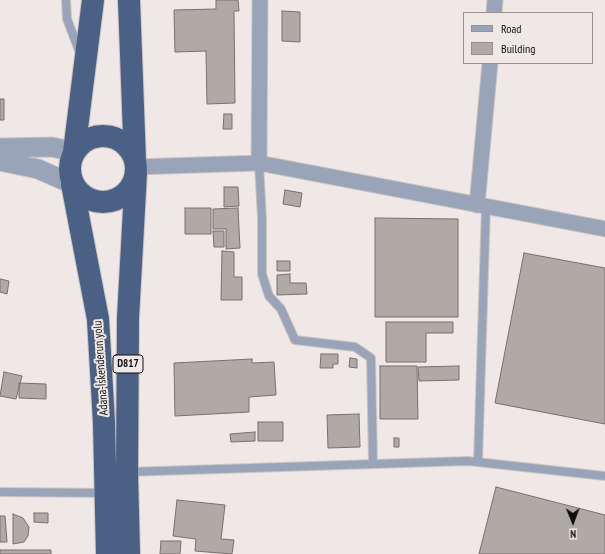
<!DOCTYPE html>
<meta charset="utf-8">
<style>
body{margin:0}
#map{position:relative;width:605px;height:554px;overflow:hidden;background:#efe8e6;font-family:"PT Sans Narrow",sans-serif}
canvas{display:block}
.legend{position:absolute;left:463px;top:12px;width:130px;height:52px;box-sizing:border-box;background:#efe8e6;border:1px solid #96918f;margin:0;padding:5px 7px;list-style:none;font-size:12px;color:#100e0d}
.legend li{display:flex;align-items:center;gap:8px;height:20px}
.legend b{width:20px;border:1px solid #96918f}
.north{position:absolute;left:553px;top:502px;width:40px;height:40px;-webkit-text-stroke:3px #efe8e6;paint-order:stroke;rotate:179deg;font-size:11px;font-weight:700;line-height:16px;text-align:center;color:#100e0d}
.north::after{content:'';display:block;margin:auto;width:14px;height:18px;background:#100e0d;clip-path:polygon(50% 0,100% 100%,50% 72%,0 100%)}
</style>
<div id="map">
<canvas width="605" height="554"></canvas>
<ul class="legend">
<li><b style="height:5px;background:#99a4b9"></b>Road</li>
<li><b style="height:11px;background:#b0aaa7"></b>Building</li>
</ul>
<div class="north">N</div>
</div>
<script>
const ctx = document.querySelector('canvas').getContext('2d');
ctx.lineJoin = 'round';
function fill(path, color) { ctx.fillStyle = color; ctx.fill(path, 'evenodd'); }
const poly = rows => new Path2D(rows.map(r => 'M' + r).join(''));
function strokePath(path, color, width, dash) { ctx.strokeStyle = color; ctx.lineWidth = width; ctx.lineCap = dash ? 'butt' : 'round'; ctx.setLineDash(dash || []); ctx.stroke(path); }
function write(font, color, halo, rows, align = 'center') {
  ctx.font = font + ' "PT Sans Narrow",sans-serif'; ctx.lineWidth = 4; ctx.setLineDash([]); ctx.textBaseline = 'middle'; ctx.strokeStyle = halo; ctx.fillStyle = color; for (const [text, x, y, turn = 0] of rows) {
    ctx.save(); ctx.translate(x, y); ctx.rotate((+turn || 0) * Math.PI / 180); ctx.textAlign = isNaN(turn) ? turn : align; if (halo) ctx.strokeText(text, 0, 0); ctx.fillText(text, 0, 0); ctx.restore();
  }
}
const building = poly([
 [216,0,238,0,239,11,234,11,235,103,207,104,206,51,175,52,174,10,216,9,216,0],
 [282,11,300,12,300,42,282,41,282,11],
 [0,99,4,99,4,120,0,120,0,99],
 [224,114,232,114,232,129,223,129,224,114],
 [224,187,238,187,239,206,224,207,224,187],
 [285,190,302,193,300,207,283,204,285,190],
 [185,208,211,208,211,234,185,234,185,208],
 [238,208,240,248,226,249,226,229,213,229,213,209,238,208],
 [375,218,458,219,458,317,375,317,375,218],
 [213,231,224,231,224,247,214,247,213,231],
 [222,251,234,252,234,277,242,277,242,300,221,300,222,251],
 [524,253,605,268,605,424,495,403,524,253],
 [277,261,290,261,290,271,277,271,277,261],
 [290,274,290,283,306,283,307,294,277,295,277,275,290,274],
 [0,279,9,281,7,294,0,292,0,279],
 [386,322,453,322,453,333,426,333,426,362,386,362,386,322],
 [321,354,338,354,338,364,333,364,333,368,320,368,321,354],
 [350,358,357,359,357,368,349,367,350,358],
 [252,359,252,363,274,362,276,395,249,397,249,412,175,416,174,363,252,359],
 [380,366,417,366,418,419,380,419,380,366],
 [459,366,459,380,419,381,418,367,459,366],
 [4,372,22,376,16,399,0,396,4,372],
 [19,383,46,384,46,399,19,398,19,383],
 [359,414,360,447,328,448,327,415,359,414],
 [258,422,283,422,283,441,258,441,258,422],
 [255,432,255,441,231,442,230,434,255,432],
 [394,438,399,438,399,447,394,447,394,438],
 [496,487,605,515,605,554,479,554,496,487],
 [177,500,225,505,221,539,234,540,232,554,195,551,196,539,173,536,177,500],
 [34,513,48,513,48,523,34,522,34,513],
 [13,514,23,518,29,527,28,536,24,542,13,544,13,514],
 [0,516,5,516,7,542,0,542,0,516],
 [161,541,181,541,180,554,160,554,161,541],
 [0,550,51,550,51,554,0,554,0,550]
]);
const service = poly([
 [66,0,67,19,80,53],
 [259,163,262,219,262,274,269,296,281,309,295,340,355,347,371,358,373,464],
 [478,461,486,206],
 [127,472,468,461,605,476],
 [0,492,105,493]
]);
const minor = poly([
 [494,13,495,0],
 [259,163,260,0],
 [136,167,259,163,605,229],
 [477,205,490,63]
]);
const tertiary = poly([
 [0,148,52,147,74,152],
 [0,161,38,169,72,184]
]);
const trunk = poly([
 [129,0,135,161],
 '70 169a33 33 0 1 1 66 0a33 33 0 1 1-66 0Z',
 [74,152,93,0],
 [72,184,98,319,104,423,107,554],
 [129,554,127,472,128,318,136,173]
]);
const shields = [
 [128,364,30]
];
const shieldNames = [
 ["D817",128,364]
];
const streetNames = [
 ["Adana-İskenderun yolu",101,368,-94]
];
fill(building, '#b0aaa7');
strokePath(building, '#76706e', 1);
strokePath(service, '#cbc5c3', 10);
strokePath(minor, '#cbc5c3', 17);
strokePath(tertiary, '#cbc5c3', 21);
strokePath(trunk, '#cbc5c3', 24);
strokePath(service, '#99a4b9', 8);
strokePath(minor, '#99a4b9', 15);
strokePath(tertiary, '#99a4b9', 19);
strokePath(trunk, '#4b6085', 22);
for (const [x, y, w] of shields) { const box = new Path2D(); box.roundRect(x - w / 2, y - 9, w, 18, 3); ctx.fillStyle = '#efe8e6'; ctx.fill(box); strokePath(box, '#100e0d', 1); }
write('bold 11px', '#100e0d', null, shieldNames);
write('12px', '#100e0d', '#efe8e6', streetNames);
</script>
